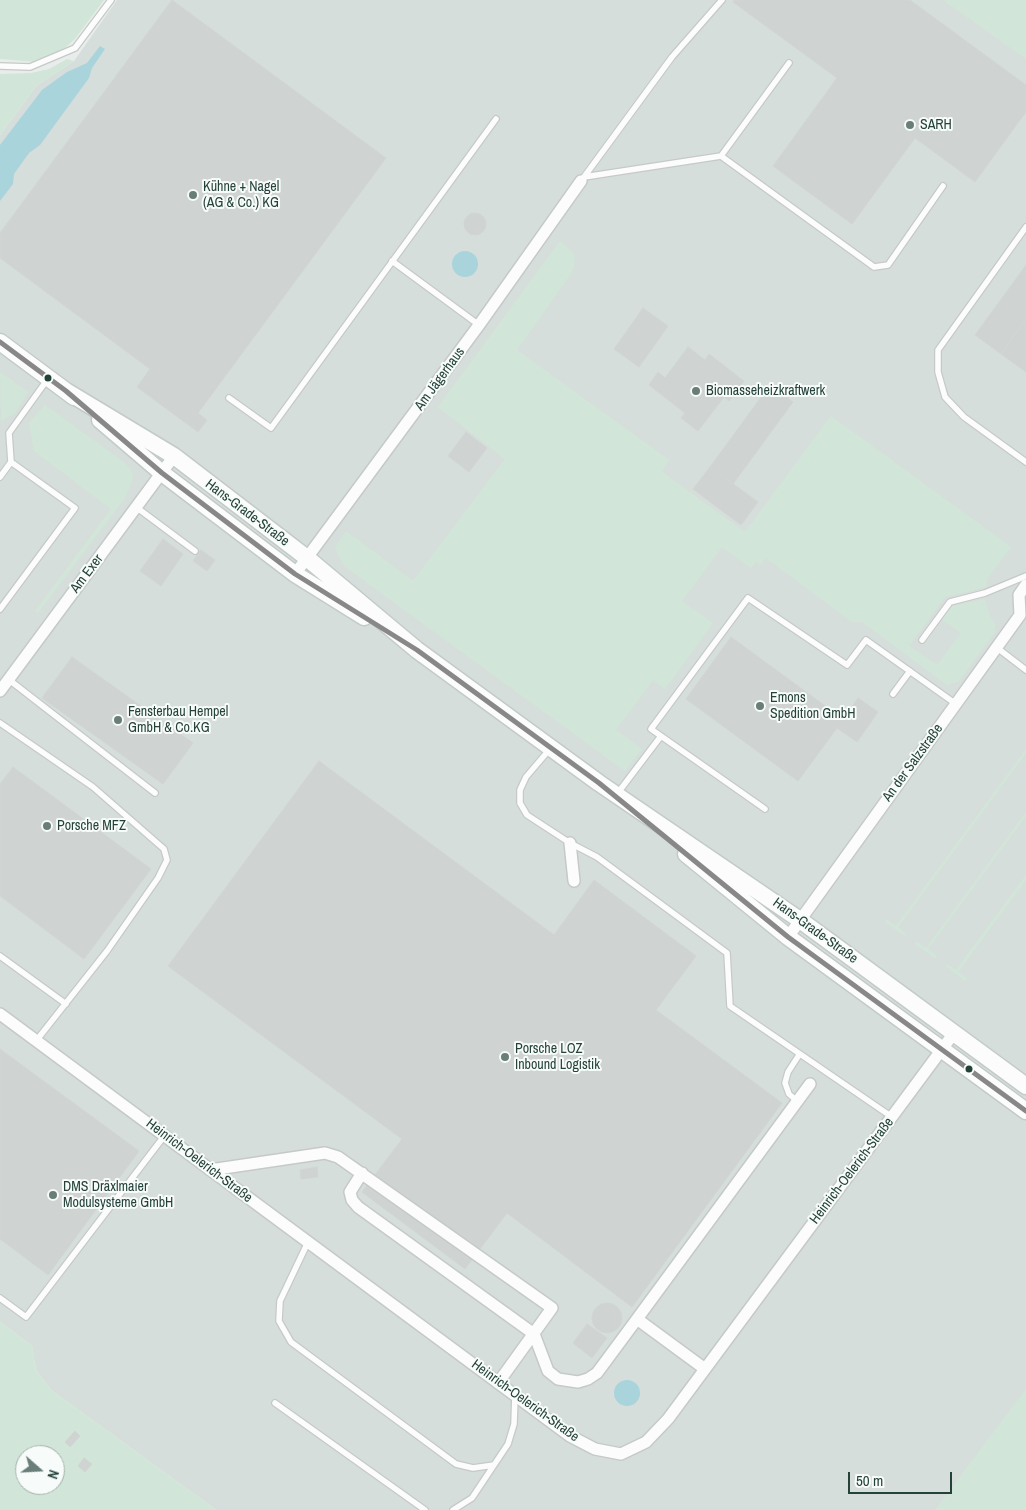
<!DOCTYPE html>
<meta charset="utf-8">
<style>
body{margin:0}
#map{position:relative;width:1026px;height:1510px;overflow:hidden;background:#e8edeb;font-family:"Archivo Narrow",sans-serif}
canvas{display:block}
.north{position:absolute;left:15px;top:1445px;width:50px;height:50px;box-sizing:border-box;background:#f7fbf9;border:1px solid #a3b1ad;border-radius:50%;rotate:109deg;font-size:14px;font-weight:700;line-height:20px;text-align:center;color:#24423a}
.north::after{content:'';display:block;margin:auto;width:18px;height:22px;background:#697e78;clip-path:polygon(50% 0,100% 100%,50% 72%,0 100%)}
.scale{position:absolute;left:848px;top:1472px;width:104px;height:22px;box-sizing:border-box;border:2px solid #24423a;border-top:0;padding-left:6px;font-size:15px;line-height:18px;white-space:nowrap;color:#24423a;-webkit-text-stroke:4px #f7fbf9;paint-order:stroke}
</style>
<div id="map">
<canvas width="1026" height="1510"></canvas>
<div class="north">N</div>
<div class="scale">50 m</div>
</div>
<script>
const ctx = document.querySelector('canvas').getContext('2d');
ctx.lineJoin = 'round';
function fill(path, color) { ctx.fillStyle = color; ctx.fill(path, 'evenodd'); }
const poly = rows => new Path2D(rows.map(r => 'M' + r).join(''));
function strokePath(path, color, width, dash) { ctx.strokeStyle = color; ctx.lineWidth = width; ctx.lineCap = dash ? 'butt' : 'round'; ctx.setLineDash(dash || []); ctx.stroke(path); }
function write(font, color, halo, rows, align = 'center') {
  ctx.font = font + ' "Archivo Narrow",sans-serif'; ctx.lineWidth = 4; ctx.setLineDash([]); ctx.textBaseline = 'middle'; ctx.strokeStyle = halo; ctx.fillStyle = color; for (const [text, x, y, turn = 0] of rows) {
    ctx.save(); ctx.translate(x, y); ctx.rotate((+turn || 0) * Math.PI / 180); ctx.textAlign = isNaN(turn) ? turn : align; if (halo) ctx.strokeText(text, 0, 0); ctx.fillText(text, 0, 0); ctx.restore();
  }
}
const built = poly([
 [117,0,1010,0,1026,12,1026,1510,216,1510,51,1390,36,1370,32,1346,0,1322,0,135,37,85,74,61]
]);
const green = poly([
 [0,0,104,0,75,39,58,54,36,62,0,59],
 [943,0,1026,0,1026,59],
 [67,59,74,61,37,85,0,135,0,74,31,73,49,69],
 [560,241,574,254,575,262,572,272,517,350,669,460,662,472,745,532,831,416,1011,547,987,579,986,587,945,597,909,646,937,665,961,633,941,619,953,606,985,599,988,612,995,624,995,632,959,681,947,685,862,622,852,622,766,558,760,565,756,562,751,568,722,547,682,601,713,623,665,689,653,680,616,730,642,749,625,771,344,566,335,548,346,531,413,581,505,459,438,407],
 [0,372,28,392,15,413,1,421],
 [45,405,125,463,133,474,132,481,125,498,38,613,35,611,111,509,34,451,29,423],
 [1026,749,1026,753,898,927,906,934,905,936,885,922,887,920,896,926],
 [1026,812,1026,816,928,949,937,956,935,958,915,944,917,942,926,948],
 [1026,875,1026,880,958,972,967,978,965,981,946,966,947,964,956,970],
 [0,1322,32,1346,36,1370,51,1390,216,1510,0,1510],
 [25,1455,55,1455,55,1485,25,1485],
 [1026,1389,1026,1510,935,1510]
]);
const water = poly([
 [100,46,105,49,92,68,89,78,40,145,29,153,14,174,13,184,0,201,0,145,42,90,67,72,87,63],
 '452 264a13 13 0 1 1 26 0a13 13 0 1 1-26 0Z',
 '614 1393a13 13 0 1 1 26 0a13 13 0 1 1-26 0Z'
]);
const building = poly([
 [172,0,386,158,198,413,207,420,198,432,137,387,150,369,0,258,0,233,172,0],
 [734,0,910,0,1026,85,1026,112,975,182,915,138,852,224,773,166,837,78,733,2,734,0],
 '464 224a11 11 0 1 1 22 0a11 11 0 1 1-22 0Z',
 [1026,265,1026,319,1001,354,975,335,1026,265],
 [643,308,668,326,639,367,614,349,643,308],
 [1026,319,1026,372,1001,354,1026,319],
 [688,347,705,360,709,354,744,381,729,401,724,397,698,431,681,418,685,413,649,385,658,372,665,378,688,347],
 [770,385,793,402,733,484,710,467,770,385],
 [466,432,487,448,469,472,448,456,466,432],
 [710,467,758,502,741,525,693,489,710,467],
 [163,539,183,554,161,586,140,571,163,539],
 [201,550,215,560,207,571,193,561,201,550],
 [731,637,843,719,858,698,878,712,857,742,837,728,798,781,686,699,731,637],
 [72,657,193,743,163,784,42,698,72,657],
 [319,761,554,935,594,880,696,956,656,1010,782,1103,632,1307,507,1213,465,1269,362,1192,402,1139,168,966,319,761],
 [13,767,151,869,84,959,0,896,0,784,13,767],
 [0,1049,139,1151,48,1275,0,1239,0,1049],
 [317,1167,318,1177,301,1179,300,1170,317,1167],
 '592 1318a15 15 0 1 1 30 0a15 15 0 1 1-30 0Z',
 [587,1324,607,1338,592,1358,573,1343,587,1324],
 [75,1431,80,1436,70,1447,65,1442,75,1431],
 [84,1458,92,1464,85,1472,78,1466,84,1458]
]);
const lane = poly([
 [0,66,30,67,75,48,111,0],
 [721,156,789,63],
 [584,177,672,57,722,0],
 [581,181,584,177,721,156,874,267,888,265,943,186],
 [1026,227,938,350,938,372,945,397,964,417,1026,462],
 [392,261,479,325],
 [229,398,271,428,496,119],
 [0,477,11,462],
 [136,507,195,551],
 [0,609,75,508,11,462,9,433,47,380],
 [922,640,950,602,985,593,1026,576],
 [996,647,1026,670],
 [8,679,155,793],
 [893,694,910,671],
 [0,723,93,787,164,849,167,860,158,878,107,951,36,1041],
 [549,750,526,777,520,790,520,803,527,815,570,843,597,857,727,953,730,1006,892,1117],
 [617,794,661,736],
 [765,809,651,729,748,598,847,665,866,640,956,704],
 [0,956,66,1004],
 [797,1101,789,1094,785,1083,788,1072,799,1055],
 [308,1242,280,1301,279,1321,291,1342,456,1464,473,1468,494,1465,508,1444,514,1424,515,1395],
 [0,1298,26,1317,165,1135],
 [275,1403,425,1510],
 [453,1510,472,1498,494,1465]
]);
const street = poly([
 [295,574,479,325,581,181],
 [0,691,174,456],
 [570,843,574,881],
 [788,937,1020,615,1019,595,1026,585],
 [0,1014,570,1436,595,1449,621,1454,646,1442,668,1419,954,1033],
 [210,1170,325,1153,338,1157,552,1308,498,1383],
 [362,1173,350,1192,352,1200,358,1207,534,1334,548,1371,558,1379,578,1382,588,1379,597,1373,637,1319],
 [705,1369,637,1319,810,1084]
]);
const secondary = poly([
 [0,342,74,397],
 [66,391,174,456,307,558,417,650,599,783,800,920,1026,1086],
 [100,420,162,473,295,574,364,617],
 [686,854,788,937,1026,1111]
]);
const bus1 = poly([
 [0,342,66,391,162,473,295,574,417,650,599,783,788,937,1026,1111]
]);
const markers = [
 [910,125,5,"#697e78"],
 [193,195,5,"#697e78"],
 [48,378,4.5,"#24423a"],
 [696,391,5,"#697e78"],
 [760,706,5,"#697e78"],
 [118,720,5,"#697e78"],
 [47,826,5,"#697e78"],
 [505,1057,5,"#697e78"],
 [969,1069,4.5,"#24423a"],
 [53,1195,5,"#697e78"]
];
const poiNames = [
 ["SARH",920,125],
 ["Kühne + Nagel",203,187],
 ["(AG & Co.) KG",203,203],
 ["Biomasseheizkraftwerk",706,391],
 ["Emons",770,698],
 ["Spedition GmbH",770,714],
 ["Fensterbau Hempel",128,712],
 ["GmbH & Co.KG",128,728],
 ["Porsche MFZ",57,826],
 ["Porsche LOZ",515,1049],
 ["Inbound Logistik",515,1065],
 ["DMS Dräxlmaier",63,1187],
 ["Modulsysteme GmbH",63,1203]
];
const streetNames = [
 ["Am Jägerhaus",440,379,-54],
 ["Hans-Grade-Straße",247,513,37],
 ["Am Exer",87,574,-53],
 ["An der Salzstraße",913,763,-54],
 ["Hans-Grade-Straße",815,931,36],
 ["Heinrich-Oelerich-Straße",199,1161,37],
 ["Heinrich-Oelerich-Straße",852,1171,-53],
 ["Heinrich-Oelerich-Straße",525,1401,36]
];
fill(built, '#d6dedb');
fill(green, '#d1e6d8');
fill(water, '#a9d4db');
fill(building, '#cfd4d2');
strokePath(building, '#d1d6d4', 1);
strokePath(lane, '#c5cac8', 8);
strokePath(street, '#c5cac8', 14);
strokePath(secondary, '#c3cbc8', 19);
strokePath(lane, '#fcfcfc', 5.5);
strokePath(street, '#fcfcfc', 11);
strokePath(secondary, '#fcfcfc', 16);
strokePath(bus1, '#888', 5);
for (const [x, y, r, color] of markers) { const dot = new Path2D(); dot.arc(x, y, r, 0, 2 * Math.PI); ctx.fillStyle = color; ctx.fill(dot); strokePath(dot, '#f7fbf9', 2); }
write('14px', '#24423a', '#f7fbf9', poiNames, 'left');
write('14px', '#24423a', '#f7fbf9', streetNames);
</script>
